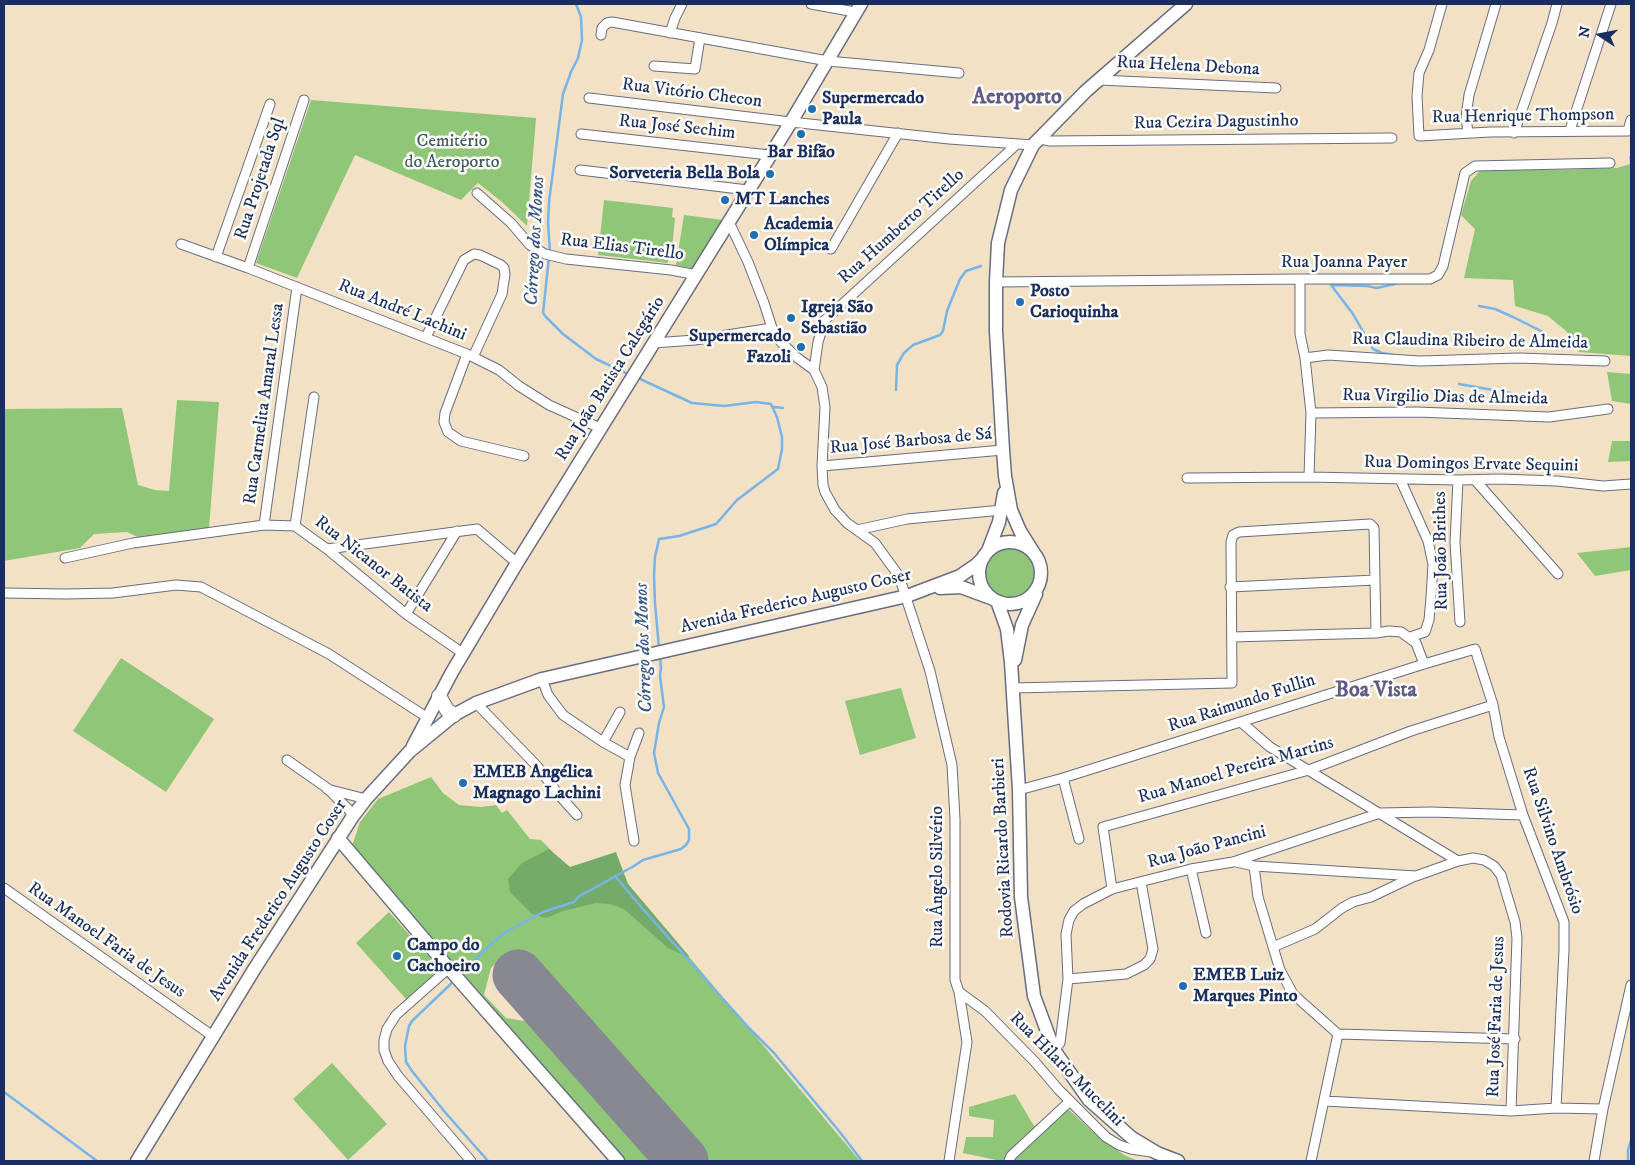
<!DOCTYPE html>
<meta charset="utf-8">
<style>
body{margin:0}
#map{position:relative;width:1635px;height:1165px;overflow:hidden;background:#f3e1c5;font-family:"IM FELL DW Pica",serif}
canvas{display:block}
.frame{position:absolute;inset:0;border:5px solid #1b2f5e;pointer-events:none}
.north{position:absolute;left:1575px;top:10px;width:50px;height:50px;-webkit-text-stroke:4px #fdfcf7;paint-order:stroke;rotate:281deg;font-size:14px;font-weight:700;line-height:20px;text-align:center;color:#1b2f5e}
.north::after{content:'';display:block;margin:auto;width:18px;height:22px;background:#1b2f5e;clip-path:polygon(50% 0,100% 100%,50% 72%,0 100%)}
</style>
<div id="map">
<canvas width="1635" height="1165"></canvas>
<div class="frame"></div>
<div class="north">N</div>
</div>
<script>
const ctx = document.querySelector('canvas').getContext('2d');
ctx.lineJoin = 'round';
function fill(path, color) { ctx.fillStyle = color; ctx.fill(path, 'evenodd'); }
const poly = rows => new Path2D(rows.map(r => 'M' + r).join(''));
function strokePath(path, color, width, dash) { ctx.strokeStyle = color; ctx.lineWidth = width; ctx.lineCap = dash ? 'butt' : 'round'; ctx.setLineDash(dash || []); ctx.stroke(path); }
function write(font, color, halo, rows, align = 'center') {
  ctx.font = font + ' "IM FELL DW Pica",serif'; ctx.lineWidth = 5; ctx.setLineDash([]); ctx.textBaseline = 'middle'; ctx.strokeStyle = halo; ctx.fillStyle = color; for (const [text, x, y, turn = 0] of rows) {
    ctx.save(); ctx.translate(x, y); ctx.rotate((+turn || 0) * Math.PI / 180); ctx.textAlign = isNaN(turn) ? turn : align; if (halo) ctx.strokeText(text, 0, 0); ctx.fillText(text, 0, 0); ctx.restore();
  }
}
const green = poly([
 [311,100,536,118,527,226,502,202,478,183,461,200,355,155,297,278,256,263],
 [1629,156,1631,156,1631,356,1579,352,1575,342,1566,331,1548,316,1515,306,1513,280,1464,278,1475,229,1461,215,1471,181,1484,166,1554,170,1617,168,1630,164],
 [604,200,673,208,672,217,675,218,672,249,669,249,668,263,598,255],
 [684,215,723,220,694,269,676,265],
 [1607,372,1631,374,1631,404,1612,401],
 [177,400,219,402,209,528,140,538,127,532,94,534,80,548,4,561,4,409,122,408,138,485,155,490,169,491],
 [1612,441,1631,441,1631,461,1608,462],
 '982 573a26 26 0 1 1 52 0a26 26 0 1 1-52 0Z',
 [1631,547,1631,570,1595,576,1577,553],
 [121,658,214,719,166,792,73,731],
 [901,688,916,738,860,755,845,701],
 [431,777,443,793,459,805,481,807,496,805,502,813,507,810,530,839,541,840,576,876,628,884,860,1161,705,1161,520,951,508,952,491,968,484,995,506,1018,537,1023,661,1161,623,1161,351,849,360,822,378,799],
 [389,912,439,968,426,984,407,1000,356,943],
 [332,1063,387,1124,348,1160,293,1099],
 [1015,1094,1034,1126,1064,1105,1093,1132,1124,1155,1136,1160,1157,1161,1001,1161,963,1153,966,1137,993,1137,994,1120,969,1116,969,1107]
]);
const forest = poly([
 [549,849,570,867,616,852,628,884,689,956,688,957,668,948,624,909,610,904,596,903,563,911,546,918,532,914,510,892,508,879,522,863]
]);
const stream = poly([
 [550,252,548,223,549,202,563,94,571,72,578,58,582,40,581,17,576,4],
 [549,257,543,313,546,317,563,334,596,359,630,375],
 [1331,285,1353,314,1373,349,1382,353,1394,355],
 [1331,285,1367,286,1377,288,1399,283],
 [1479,306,1495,309,1513,317,1543,332],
 [638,378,692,403,724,406,756,402,771,404,777,417,782,437,782,449,778,469,737,500,716,524,679,536,659,539,655,557,654,576,655,603,659,648],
 [1459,384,1510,393,1529,401],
 [896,390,897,365,904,353,913,345,940,335,943,331,947,311,960,279,966,271,981,266],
 [774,407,783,408],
 [615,876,643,909,749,1028,774,1053,839,1131,862,1161],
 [461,974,492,943,506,932,543,912,574,902,578,897,634,866,643,860,681,849,686,845,689,840,689,829,658,773,654,753,659,723,664,707,660,676,661,668,660,656],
 [455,980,412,1021,409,1026,405,1046,406,1062,412,1071,444,1111,488,1161],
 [4,1092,97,1161],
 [1628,1161,1628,1150,1631,1140]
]);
const runway = poly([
 [518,975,683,1161]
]);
const street = poly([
 [811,4,855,12],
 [1442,4,1429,50,1419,73,1417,96,1419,136,1490,132,1628,131,1631,120],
 [670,33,675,18,682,4],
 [601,35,602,28,607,23,612,22,828,61,959,73],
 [654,66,695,69,700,38],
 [1099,80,1276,88],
 [589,98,791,122,949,139,1033,145],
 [1570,130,1611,4],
 [1468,133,1466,117,1469,95,1496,4],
 [1514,133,1552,23,1557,4],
 [581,134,769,155],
 [1040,139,1050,141,1392,138],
 [580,170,748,190],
 [477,193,511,223,530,245,545,254,566,259,671,270,697,275],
 [729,222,748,262,764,303,772,328,781,342,795,356,814,370,822,387,825,407,822,466,823,485,825,492,835,510,847,523,875,543,899,576,930,671,952,765,955,819,955,980,959,992,967,1042,949,1161],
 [181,244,248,268,467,354,499,370,519,386,549,405,600,428],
 [831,249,898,133],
 [216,257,270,104],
 [248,268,304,100],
 [1300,279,1300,334,1305,358,1311,413,1309,477],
 [996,282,1300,279,1430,279,1438,275,1443,266,1465,173,1475,166,1610,163],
 [426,337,464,260,474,254,480,255,501,265,504,268,505,274,502,294,473,357],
 [653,343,695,340,772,328],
 [467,354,445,413,444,422,448,432,461,441,524,456],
 [1305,358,1328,355,1420,361,1519,358,1605,361],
 [814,370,818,342,825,320,1017,144],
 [1311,413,1417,412,1549,417,1608,409],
 [822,466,1003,450],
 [1187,478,1309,477,1458,480,1499,479,1557,481,1603,486,1631,484],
 [1400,479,1428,541,1433,564,1431,598,1429,620,1425,632,1410,637],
 [1458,480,1455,542,1460,622],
 [1475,480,1558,574],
 [264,525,297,287],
 [295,526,314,397],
 [857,530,907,519,1002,510],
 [327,549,477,529,517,563],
 [65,558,133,543,264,525,295,526,327,549,406,614,464,654],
 [1230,587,1375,580],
 [4,593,66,594,113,593,176,585,201,587,329,654,428,718],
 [406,614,457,531],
 [1232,637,1376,633,1389,631,1401,632,1416,643,1424,664],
 [542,679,548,695,563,715,603,742,630,757],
 [1013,688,1232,683,1231,542,1233,535,1239,532,1370,524,1374,528,1376,633],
 [476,703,537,766,559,795,577,815],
 [1241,722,1270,747,1458,861],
 [603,742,620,712],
 [287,760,327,788,348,809,353,816],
 [1063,778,1079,839],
 [327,789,366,799],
 [1019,790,1063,778,1424,664,1475,649,1493,705,1499,737,1523,815,1564,922,1564,950,1556,1108],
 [634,841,625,785,630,757,639,733],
 [1236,862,1254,866,1416,876,1458,861,1473,858,1484,860,1494,866,1501,875,1515,922,1517,938,1511,1111],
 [1254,866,1258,897,1280,970,1293,994,1338,1034],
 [1191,869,1206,933],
 [4,888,214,1037],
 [1112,889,1103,827,1309,770,1411,731,1493,705],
 [1273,947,1315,929,1342,908,1353,902,1371,897,1415,876],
 [449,968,396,1015,387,1029,384,1040,384,1050,388,1061,398,1076,471,1161],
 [1068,979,1126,974,1144,965,1150,959,1153,949,1141,882],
 [959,992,985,1011,1035,1062,1059,1090,1106,1137,1119,1145,1131,1149,1151,1152],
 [1338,1034,1515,1039],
 [1054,1050,1060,1043,1068,979,1066,934,1069,920,1074,911,1083,904,1112,889,1191,869,1233,862,1380,813,1431,812,1523,815],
 [1324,1101,1511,1111,1556,1108,1603,1109],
 [1009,1161,1011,1156,1070,1101],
 [1311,1161,1338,1034],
 [1594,1161,1603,1109,1631,985]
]);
const secondary = poly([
 '979 573a31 31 0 1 1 62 0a31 31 0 1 1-62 0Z',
 [988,551,999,522,1004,493],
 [1035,555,1020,531,1011,510,1005,476,1003,450,996,331,996,282,998,243,1011,190,1033,145,1086,91,1186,4],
 [940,588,961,587,991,598],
 [997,601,1007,629,1011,662,1019,790,1021,897,1034,996,1054,1050,1089,1100,1132,1138,1157,1153,1178,1161],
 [1015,660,1022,625,1036,594],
 [413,746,452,672,517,563,791,122,861,4],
 [338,838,452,972,618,1161],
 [137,1161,255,968,353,816,366,799,410,751,454,715,476,703,542,679,907,596,960,576,976,565,984,557]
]);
const primary = poly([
 [439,696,447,710,454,715]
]);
const markers = [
 [812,109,5,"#1f6fb2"],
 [801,134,5,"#1f6fb2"],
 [770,174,5,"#1f6fb2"],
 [725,200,5,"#1f6fb2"],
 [754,235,5,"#1f6fb2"],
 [1020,302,5,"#1f6fb2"],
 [791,318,5,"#1f6fb2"],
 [801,347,5,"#1f6fb2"],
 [463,783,5,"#1f6fb2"],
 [397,956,5,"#1f6fb2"],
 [1183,986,5,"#1f6fb2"]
];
const streetNames = [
 ["Rua Helena Debona",1188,67,3],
 ["Rua Vitório Checon",692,94,7],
 ["Rua Henrique Thompson",1523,117,-1],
 ["Rua Cezira Dagustinho",1216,123,-1],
 ["Rua José Sechim",677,128,6],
 ["Rua Projetada Sql",261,179,-72],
 ["Rua Humberto Tirello",902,227,-42],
 ["Rua Elias Tirello",622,248,7],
 ["Rua Joanna Payer",1344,263],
 ["Rua André Lachini",402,311,22],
 ["Rua Claudina Ribeiro de Almeida",1470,342,1],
 ["Rua João Batista Calegário",611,379,-58],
 ["Rua Virgilio Dias de Almeida",1445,398,1],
 ["Rua Carmelita Amaral Lessa",265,404,-82],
 ["Rua José Barbosa de Sá",911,442,-5],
 ["Rua Domingos Ervate Sequini",1471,465,1],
 ["Rua João Brithes",1442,551,-91],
 ["Rua Nicanor Batista",373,565,38],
 ["Avenida Frederico Augusto Coser",796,602,-13],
 ["Rua Raimundo Fullin",1242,704,-18],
 ["Rua Manoel Pereira Martins",1236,771,-16],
 ["Rua Silvino Ambrósio",1552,841,71],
 ["Rodovia Ricardo Barbieri",1004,848,-93],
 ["Rua João Pancini",1207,848,-15],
 ["Rua Ângelo Silvério",938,877,-90],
 ["Avenida Frederico Augusto Coser",279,901,-57],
 ["Rua Manoel Faria de Jesus",106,941,35],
 ["Rua José Faria de Jesus",1497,1017,-88],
 ["Rua Hilario Mucelini",1066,1070,45]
];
const poiNames = [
 ["Supermercado",822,99],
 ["Paula",822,120],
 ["Bar Bifão",801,153,"center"],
 ["Sorveteria Bella Bola",760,174,"right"],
 ["MT Lanches",735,200],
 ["Academia",764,225],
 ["Olímpica",764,246],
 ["Posto",1030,292],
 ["Carioquinha",1030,313],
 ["Igreja São",801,308],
 ["Sebastião",801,329],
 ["Supermercado",791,337,"right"],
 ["Fazoli",791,358,"right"],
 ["EMEB Angélica",473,773],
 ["Magnago Lachini",473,794],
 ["Campo do",407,946],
 ["Cachoeiro",407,967],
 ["EMEB Luiz",1193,976],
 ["Marques Pinto",1193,997]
];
const parkNames = [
 ["Cemitério",452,142],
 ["do Aeroporto",452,163]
];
const waterNames = [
 ["Córrego dos Monos",536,241,-87],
 ["Córrego dos Monos",645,648,-92]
];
const districtNames = [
 ["Aeroporto",1017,98],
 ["Boa Vista",1376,691]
];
fill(green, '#90c678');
fill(forest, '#74ab68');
strokePath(stream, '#76b4e9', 2.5);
strokePath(runway, '#878892', 51);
strokePath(street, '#676d82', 11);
strokePath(secondary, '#676d82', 15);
strokePath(primary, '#676d82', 16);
strokePath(street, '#fff', 9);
strokePath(secondary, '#fff', 12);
strokePath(primary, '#fff', 14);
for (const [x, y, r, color] of markers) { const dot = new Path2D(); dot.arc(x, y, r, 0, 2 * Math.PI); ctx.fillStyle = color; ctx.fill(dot); strokePath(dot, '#fdfcf7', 2); }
write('18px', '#1b2f5e', '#fdfcf7', streetNames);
write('bold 18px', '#1b2f5e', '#fdfcf7', poiNames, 'left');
write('18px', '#3e5c66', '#fdfcf7', parkNames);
write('italic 19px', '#365788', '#fdfcf7', waterNames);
write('bold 22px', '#5e5b86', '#fdfcf7', districtNames);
</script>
